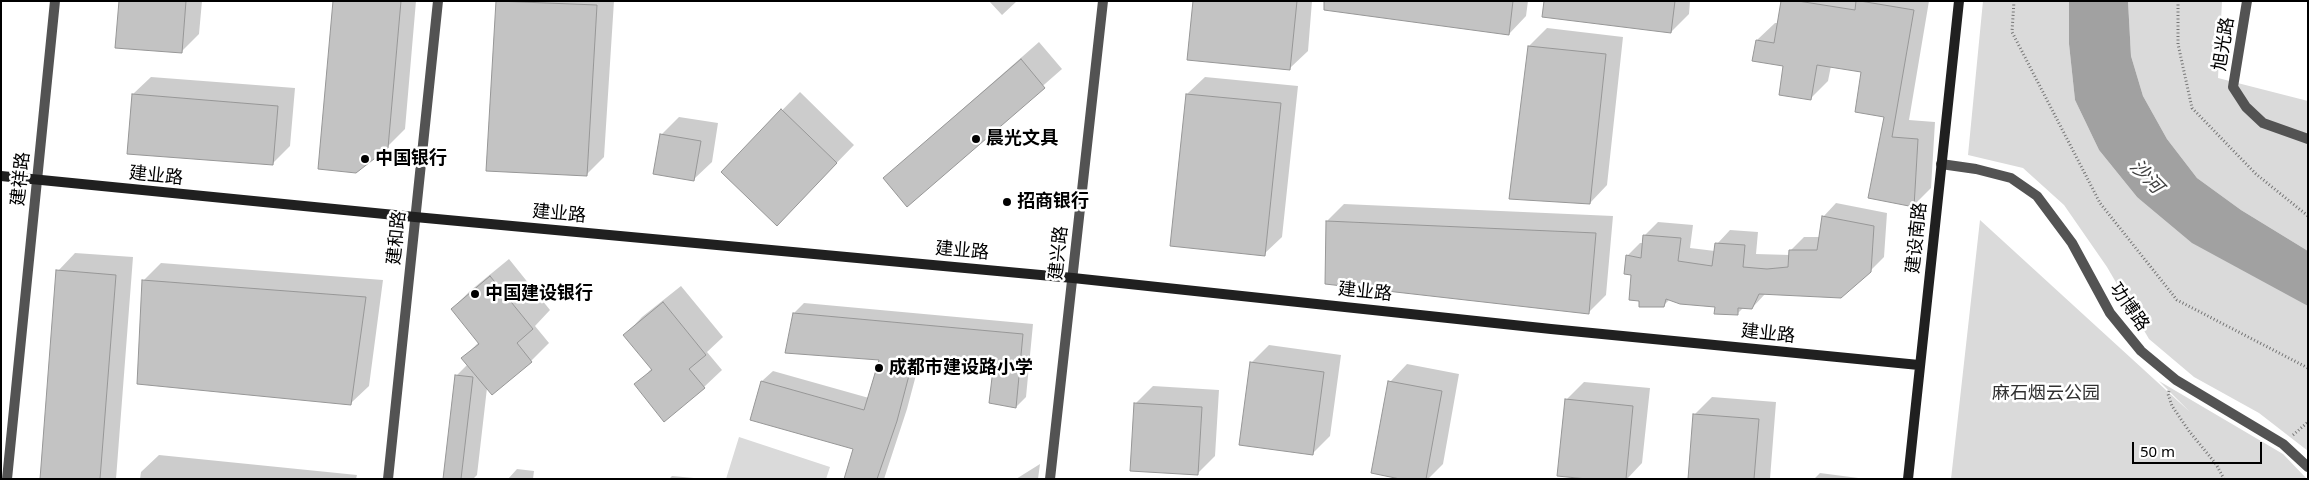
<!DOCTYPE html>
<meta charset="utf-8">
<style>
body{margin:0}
#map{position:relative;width:2309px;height:480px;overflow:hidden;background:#fff;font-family:"Noto Sans",sans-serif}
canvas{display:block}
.frame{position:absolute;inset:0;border:2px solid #000;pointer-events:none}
.scale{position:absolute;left:2132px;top:442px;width:130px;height:22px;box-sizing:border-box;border:2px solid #000;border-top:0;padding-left:6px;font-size:15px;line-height:18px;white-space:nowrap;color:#000;-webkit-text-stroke:4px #fff;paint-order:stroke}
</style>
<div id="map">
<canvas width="2309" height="480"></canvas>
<div class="frame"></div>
<div class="scale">50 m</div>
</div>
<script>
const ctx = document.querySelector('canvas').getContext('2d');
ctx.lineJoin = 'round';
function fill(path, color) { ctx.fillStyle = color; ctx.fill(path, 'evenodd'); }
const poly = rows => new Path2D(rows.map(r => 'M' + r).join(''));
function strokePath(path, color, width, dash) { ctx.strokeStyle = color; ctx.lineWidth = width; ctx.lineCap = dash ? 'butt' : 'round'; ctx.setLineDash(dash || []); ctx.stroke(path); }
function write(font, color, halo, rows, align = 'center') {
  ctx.font = font + ' "Noto Sans","Noto Sans SC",sans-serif'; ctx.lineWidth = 5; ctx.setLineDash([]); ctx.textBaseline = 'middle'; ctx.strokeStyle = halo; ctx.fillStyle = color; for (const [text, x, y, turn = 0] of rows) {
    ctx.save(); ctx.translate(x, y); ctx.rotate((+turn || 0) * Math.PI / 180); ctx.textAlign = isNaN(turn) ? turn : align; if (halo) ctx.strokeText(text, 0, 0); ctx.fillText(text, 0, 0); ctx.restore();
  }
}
const green = poly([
 [1983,1,2069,1,2069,44,2075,100,2099,150,2137,197,2308,306,2308,451,2259,413,2194,377,2149,339,2107,267,2064,205,2023,168,1968,155],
 [2128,1,2222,1,2218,78,2308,101,2308,251,2241,210,2197,178,2167,139,2143,96,2131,56],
 [1980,220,2190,412,2159,381,2283,454,2307,479,1951,479],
 [739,437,830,467,826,479,726,479]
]);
const water = poly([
 [2069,1,2128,1,2131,56,2143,96,2167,139,2197,178,2241,210,2308,251,2308,306,2192,243,2137,197,2099,150,2075,100,2069,44]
]);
const shadow = poly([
 [120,1,202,1,199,34,181,52],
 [334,1,416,1,405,129,387,147],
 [497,1,614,1,604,157,586,175],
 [989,1,1017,1,1002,15],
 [1194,1,1312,1,1308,51,1290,68],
 [1337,1,1528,1,1526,16,1509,34],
 [1546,1,1690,1,1689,14,1671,32],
 [1782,1,1929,1,1909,120,1935,122,1931,188,1914,205,1870,197,1885,116,1862,71,1831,66,1828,81,1810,99,1785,65,1757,40,1775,23,1778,23],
 [1547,28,1623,37,1607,185,1590,203,1529,46],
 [1039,42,1062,69,907,205,884,178],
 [151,77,295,88,290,146,272,164,133,94],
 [1205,77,1298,86,1282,237,1264,254,1187,94],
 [800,92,854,145,794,207,722,172],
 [679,117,718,123,712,162,694,179,661,135],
 [1836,203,1887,213,1884,257,1870,271,1765,294,1752,308,1744,307,1737,314,1717,305,1670,299,1663,306,1627,256,1640,243,1644,243,1645,235,1658,222,1693,225,1690,248,1715,251,1717,244,1730,230,1758,232,1756,254,1790,255,1790,251,1804,237,1820,237,1823,217],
 [1344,204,1613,216,1606,295,1588,313,1327,221],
 [75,253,133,257,116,479,41,479,58,271],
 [509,259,550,310,535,326,549,343,531,361,492,394,487,388,477,475,473,479,444,479,456,376,468,364,463,358,479,342,452,309,470,291],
 [161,263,383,280,369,386,351,403,143,281],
 [681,286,723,337,707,352,722,370,704,387,636,385,652,368,625,335,642,317],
 [804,303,1033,324,1026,397,1016,407,995,368,920,360,907,409,884,479,845,479,854,448,752,419,762,381,773,371,869,398,881,359,794,313],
 [1269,345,1341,355,1330,436,1313,453,1251,363],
 [1407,364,1459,374,1443,464,1428,479,1408,479,1390,382],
 [1584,382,1650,388,1642,463,1627,479,1600,479,1566,400],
 [1153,386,1219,390,1215,456,1198,473,1135,404],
 [1712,397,1776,402,1770,479,1689,479,1695,414],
 [159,455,357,475,356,479,140,479,141,472],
 [1040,464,1038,479,1016,479],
 [517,469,534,471,533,479,508,479],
 [1820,473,1866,479,1814,479],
 [672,476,694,478,694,479,669,479]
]);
const building = poly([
 [119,1,186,1,182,53,115,48,119,1],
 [333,1,401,1,388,148,356,173,318,169,333,1],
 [496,1,597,5,587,176,486,171,496,1],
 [1193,1,1297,1,1290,70,1187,60,1193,1],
 [1324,1,1513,1,1509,35,1324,10,1324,1],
 [1544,1,1675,1,1671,33,1542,17,1544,1],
 [1781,1,1798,1,1855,10,1856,1,1860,1,1914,10,1892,137,1918,139,1914,207,1868,198,1884,117,1855,112,1861,72,1817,65,1811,100,1779,95,1783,66,1752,61,1756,40,1774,43,1781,1],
 [1528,46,1606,54,1590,204,1509,199,1528,46],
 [1021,59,1045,88,907,207,883,178,1021,59],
 [132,94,278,106,273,165,127,154,132,94],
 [1186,94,1281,103,1265,256,1170,246,1186,94],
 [781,109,837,163,777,226,721,172,781,109],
 [660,134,701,141,694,181,653,174,660,134],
 [1822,216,1874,226,1871,272,1841,298,1759,294,1752,309,1738,308,1738,315,1714,314,1715,307,1680,304,1666,299,1664,307,1639,307,1639,301,1629,300,1631,275,1624,274,1626,255,1641,258,1643,235,1681,238,1678,261,1712,266,1715,243,1745,245,1743,267,1767,269,1788,267,1789,250,1817,250,1822,216],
 [1326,221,1596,233,1589,314,1325,284,1326,221],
 [56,270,116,275,100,479,40,479,56,270],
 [490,276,533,329,517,343,532,362,492,395,461,358,479,344,451,309,490,276],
 [142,280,366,297,351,405,137,384,142,280],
 [663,302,706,355,689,369,705,388,664,422,634,384,652,370,623,335,663,302],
 [793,313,1023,334,1016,408,989,403,993,369,913,360,897,421,877,479,844,479,853,449,750,420,761,381,864,410,879,360,785,353,793,313],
 [1250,362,1324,372,1313,455,1239,445,1250,362],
 [455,375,473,377,461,479,443,479,455,375],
 [1388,381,1442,391,1426,479,1400,479,1371,473,1388,381],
 [1565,399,1633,406,1626,479,1587,479,1557,476,1565,399],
 [1134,403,1202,407,1198,475,1130,471,1134,403],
 [1693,414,1759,419,1754,479,1688,479,1693,414]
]);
const path = poly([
 [2014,1,2012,32,2100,203,2177,300,2308,368],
 [2178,1,2178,44,2192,108,2256,174,2308,216],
 [2169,391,2168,394,2172,406,2189,431,2216,464,2224,479],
 [2293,435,2308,422]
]);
const street = poly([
 [2247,1,2233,87,2246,107,2263,123,2308,139],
 [1941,164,1976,169,2011,178,2037,196,2072,243,2110,313,2141,351,2176,380,2283,444,2308,467],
 [7,479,55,1],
 [388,479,438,1],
 [1050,479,1103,1]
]);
const secondary = poly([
 [1,176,415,217,1073,278,1551,329,1919,365],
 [1908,479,1959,1]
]);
const markers = [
 [976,139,5,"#000"],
 [365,159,5,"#000"],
 [1007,202,5,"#000"],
 [475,294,5,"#000"],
 [879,368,5,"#000"]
];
const streetNames = [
 ["旭光路",2224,44,-81],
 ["建业路",156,176,6],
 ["建祥路",21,179,-84],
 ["建业路",559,214,5],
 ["建和路",397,238,-84],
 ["建设南路",1917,238,-84],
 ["建业路",962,251,5],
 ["建兴路",1059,253,-84],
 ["建业路",1365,292,6],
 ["功博路",2129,307,55],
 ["建业路",1768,334,6]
];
const poiNames = [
 ["晨光文具",986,139],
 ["中国银行",375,159],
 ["招商银行",1017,202],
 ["中国建设银行",485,294],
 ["成都市建设路小学",889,368]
];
const parkNames = [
 ["麻石烟云公园",2046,394]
];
const waterNames = [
 ["沙河",2146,177,46]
];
fill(green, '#dadada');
fill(water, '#a1a1a1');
fill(shadow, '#0003');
fill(building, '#c3c3c3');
strokePath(building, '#979797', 1);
strokePath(path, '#757575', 3, [1, 2.5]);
strokePath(street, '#535353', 10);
strokePath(secondary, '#202020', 10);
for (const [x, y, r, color] of markers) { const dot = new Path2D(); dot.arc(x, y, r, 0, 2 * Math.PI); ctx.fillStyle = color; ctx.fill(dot); strokePath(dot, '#fff', 2); }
write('18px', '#000', '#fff', streetNames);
write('bold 18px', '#000', '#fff', poiNames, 'left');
write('18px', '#313131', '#fff', parkNames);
write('italic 19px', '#424242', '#fff', waterNames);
</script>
